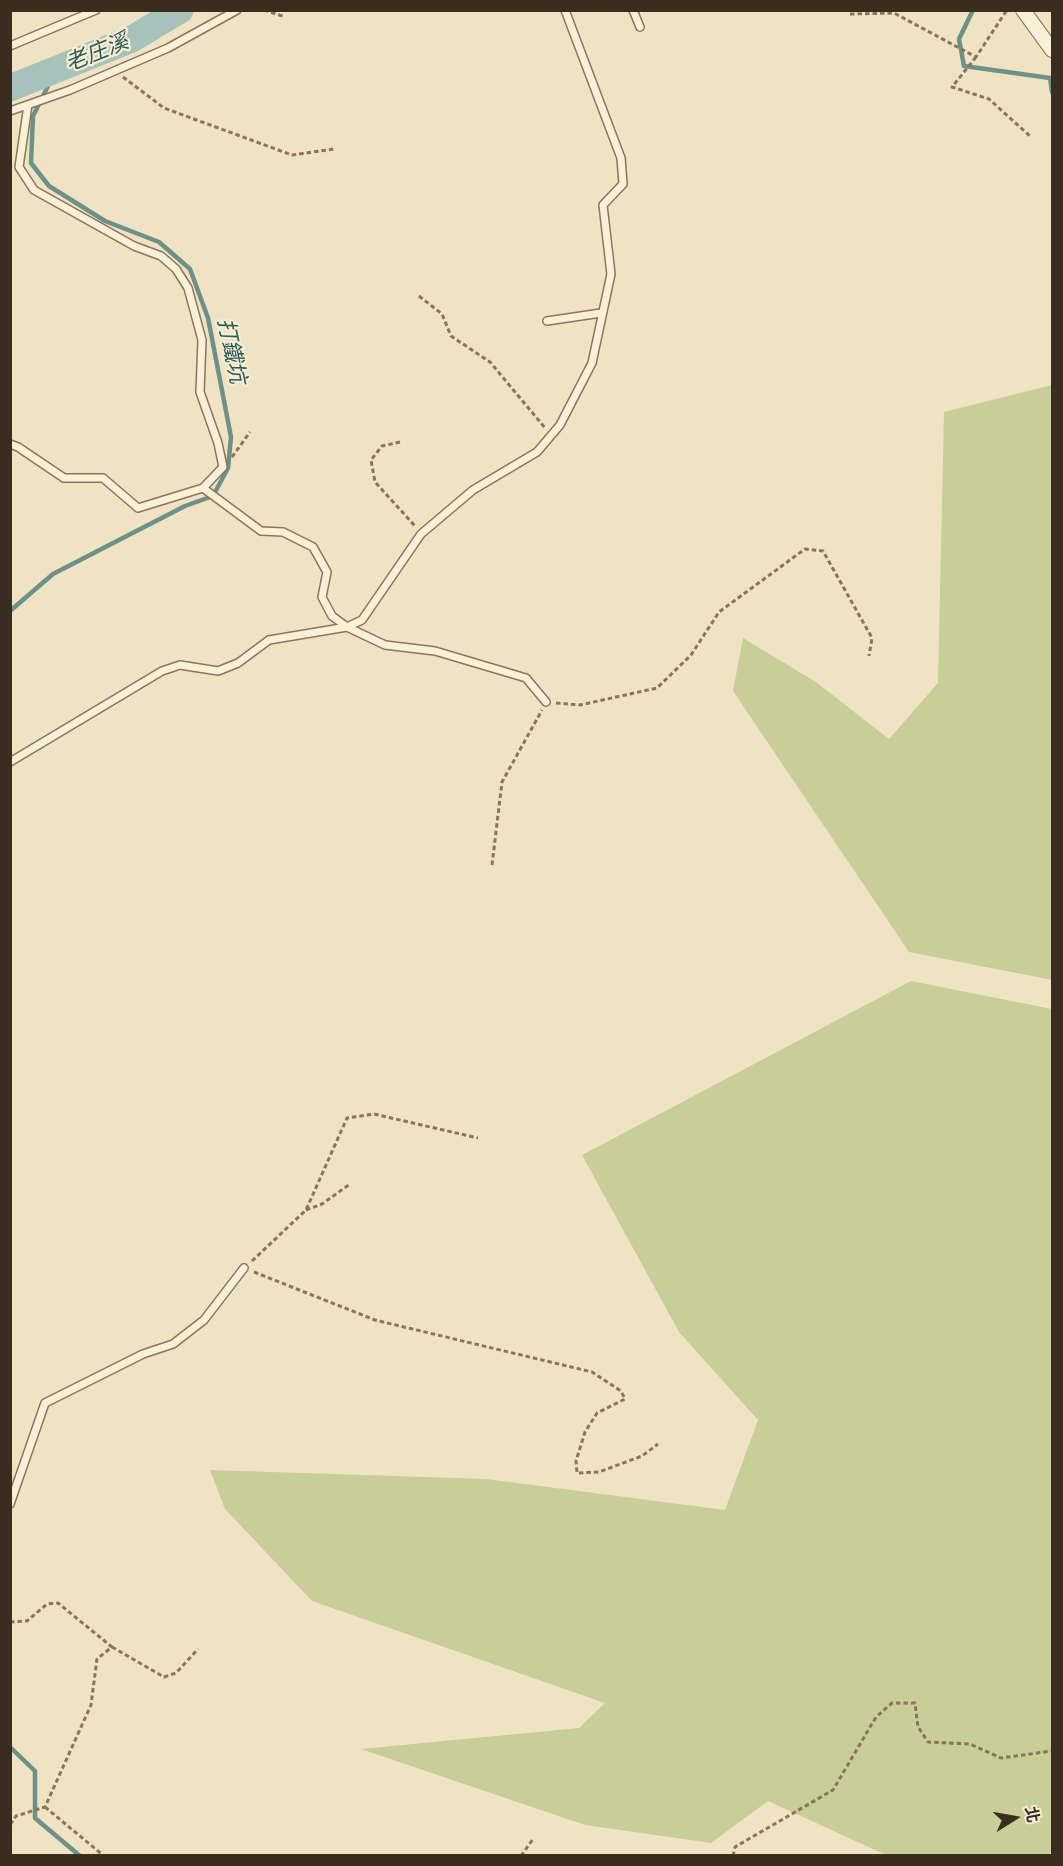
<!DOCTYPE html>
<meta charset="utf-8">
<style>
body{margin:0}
#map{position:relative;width:1063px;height:1866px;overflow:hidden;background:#efe3c4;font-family:"IBM Plex Serif","Noto Sans TC",serif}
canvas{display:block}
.frame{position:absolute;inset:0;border:12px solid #3a2c1e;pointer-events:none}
.north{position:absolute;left:985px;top:1788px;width:60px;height:60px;-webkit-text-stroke:4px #f6edd4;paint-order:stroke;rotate:79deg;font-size:16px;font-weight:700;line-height:24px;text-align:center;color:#3a2c1e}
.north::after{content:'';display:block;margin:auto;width:21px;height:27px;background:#3a2c1e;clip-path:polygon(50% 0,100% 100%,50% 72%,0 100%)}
</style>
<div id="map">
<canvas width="1063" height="1866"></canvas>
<div class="frame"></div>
<div class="north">北</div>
</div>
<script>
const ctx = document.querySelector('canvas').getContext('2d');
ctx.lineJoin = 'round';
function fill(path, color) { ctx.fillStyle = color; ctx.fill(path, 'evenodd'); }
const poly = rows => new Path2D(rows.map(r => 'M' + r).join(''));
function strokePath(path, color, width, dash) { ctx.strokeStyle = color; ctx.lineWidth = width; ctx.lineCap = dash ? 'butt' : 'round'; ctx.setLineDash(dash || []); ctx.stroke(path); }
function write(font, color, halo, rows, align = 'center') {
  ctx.font = font + ' "IBM Plex Serif","Noto Sans TC",serif'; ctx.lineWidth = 4.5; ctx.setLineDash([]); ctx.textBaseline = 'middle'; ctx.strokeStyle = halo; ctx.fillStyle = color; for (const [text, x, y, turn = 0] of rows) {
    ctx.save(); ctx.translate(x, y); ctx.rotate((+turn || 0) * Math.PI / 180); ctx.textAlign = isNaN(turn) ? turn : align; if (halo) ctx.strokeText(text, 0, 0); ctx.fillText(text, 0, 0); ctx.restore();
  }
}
const green = poly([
 [1052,385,1052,980,909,952,733,691,743,638,816,682,889,739,938,683,944,412],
 [911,981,1052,1009,1052,1850,1048,1856,886,1855,768,1801,711,1843,585,1825,361,1749,579,1728,605,1703,312,1601,225,1509,210,1470,486,1479,725,1510,758,1420,679,1332,582,1155]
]);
const stream = poly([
 [973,10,959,39,964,66,1050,78,1052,92],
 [10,611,53,574,185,506,213,496,228,468,231,437,208,318,190,269,159,242,105,221,49,186,31,163,33,116,56,70],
 [10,1747,35,1771,35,1818,80,1856]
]);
const river = poly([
 [10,88,132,39,180,10]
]);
const path = poly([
 [264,10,285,17],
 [850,14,894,13,976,57,1007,10],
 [976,57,952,87,989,99,1031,137],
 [123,77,164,108,292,155,334,149],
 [419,296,442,314,451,336,490,362,546,429],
 [400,442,382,446,371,460,375,482,415,526],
 [232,457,250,432],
 [556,703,580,705,657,688,691,655,719,612,805,549,823,551,872,638,869,656],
 [492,865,502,782,542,710],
 [306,1210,322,1204,350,1184],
 [252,1261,306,1210,347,1118,374,1114,478,1138],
 [254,1272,375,1320,592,1372,621,1391,625,1399,597,1413,585,1432,576,1461,577,1473,599,1472,642,1456,658,1444],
 [10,1622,27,1621,47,1604,58,1603,112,1647,97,1659,91,1705,45,1807,16,1816,10,1825],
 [112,1647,164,1677,176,1673,198,1649],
 [45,1807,104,1856],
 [160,1856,186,1856],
 [521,1856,533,1839],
 [733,1856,735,1847,833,1790,876,1717,892,1703,915,1703,918,1727,928,1742,970,1744,1001,1758,1052,1751]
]);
const lane = poly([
 [633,10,640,27],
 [10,46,96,10],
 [28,105,19,167,34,190,134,246,161,256,176,269,188,288,202,340,200,392,218,443,223,467,203,488],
 [10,111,70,90,168,48,237,10],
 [547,321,601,313],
 [10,444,18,447,64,478,103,478,138,508,203,488,261,531,283,532,313,547,327,572,322,597,332,616,347,627,385,645,435,651,526,678,546,702],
 [10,762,162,671,180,665,218,671,238,663,269,640,347,627,362,620,421,534,473,490,537,452,560,425,592,363,611,274,603,205,623,184,621,158,565,10],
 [10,1504,45,1403,143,1354,173,1344,204,1320,244,1268]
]);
const street = poly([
 [1023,10,1052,50]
]);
const waterNames = [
 ["老庄溪",97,53,-22],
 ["打鐵坑",231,351,78]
];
fill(green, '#c7ce98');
strokePath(stream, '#6d9188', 4.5);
strokePath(river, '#a6c2ba', 27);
strokePath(lane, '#8b745a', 10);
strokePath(street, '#8b745a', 16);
strokePath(path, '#8b745a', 3, [4.5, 3]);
strokePath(lane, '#faf0d8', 7);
strokePath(street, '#faf0d8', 14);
write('italic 22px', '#2d5a58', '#f6edd4', waterNames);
</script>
